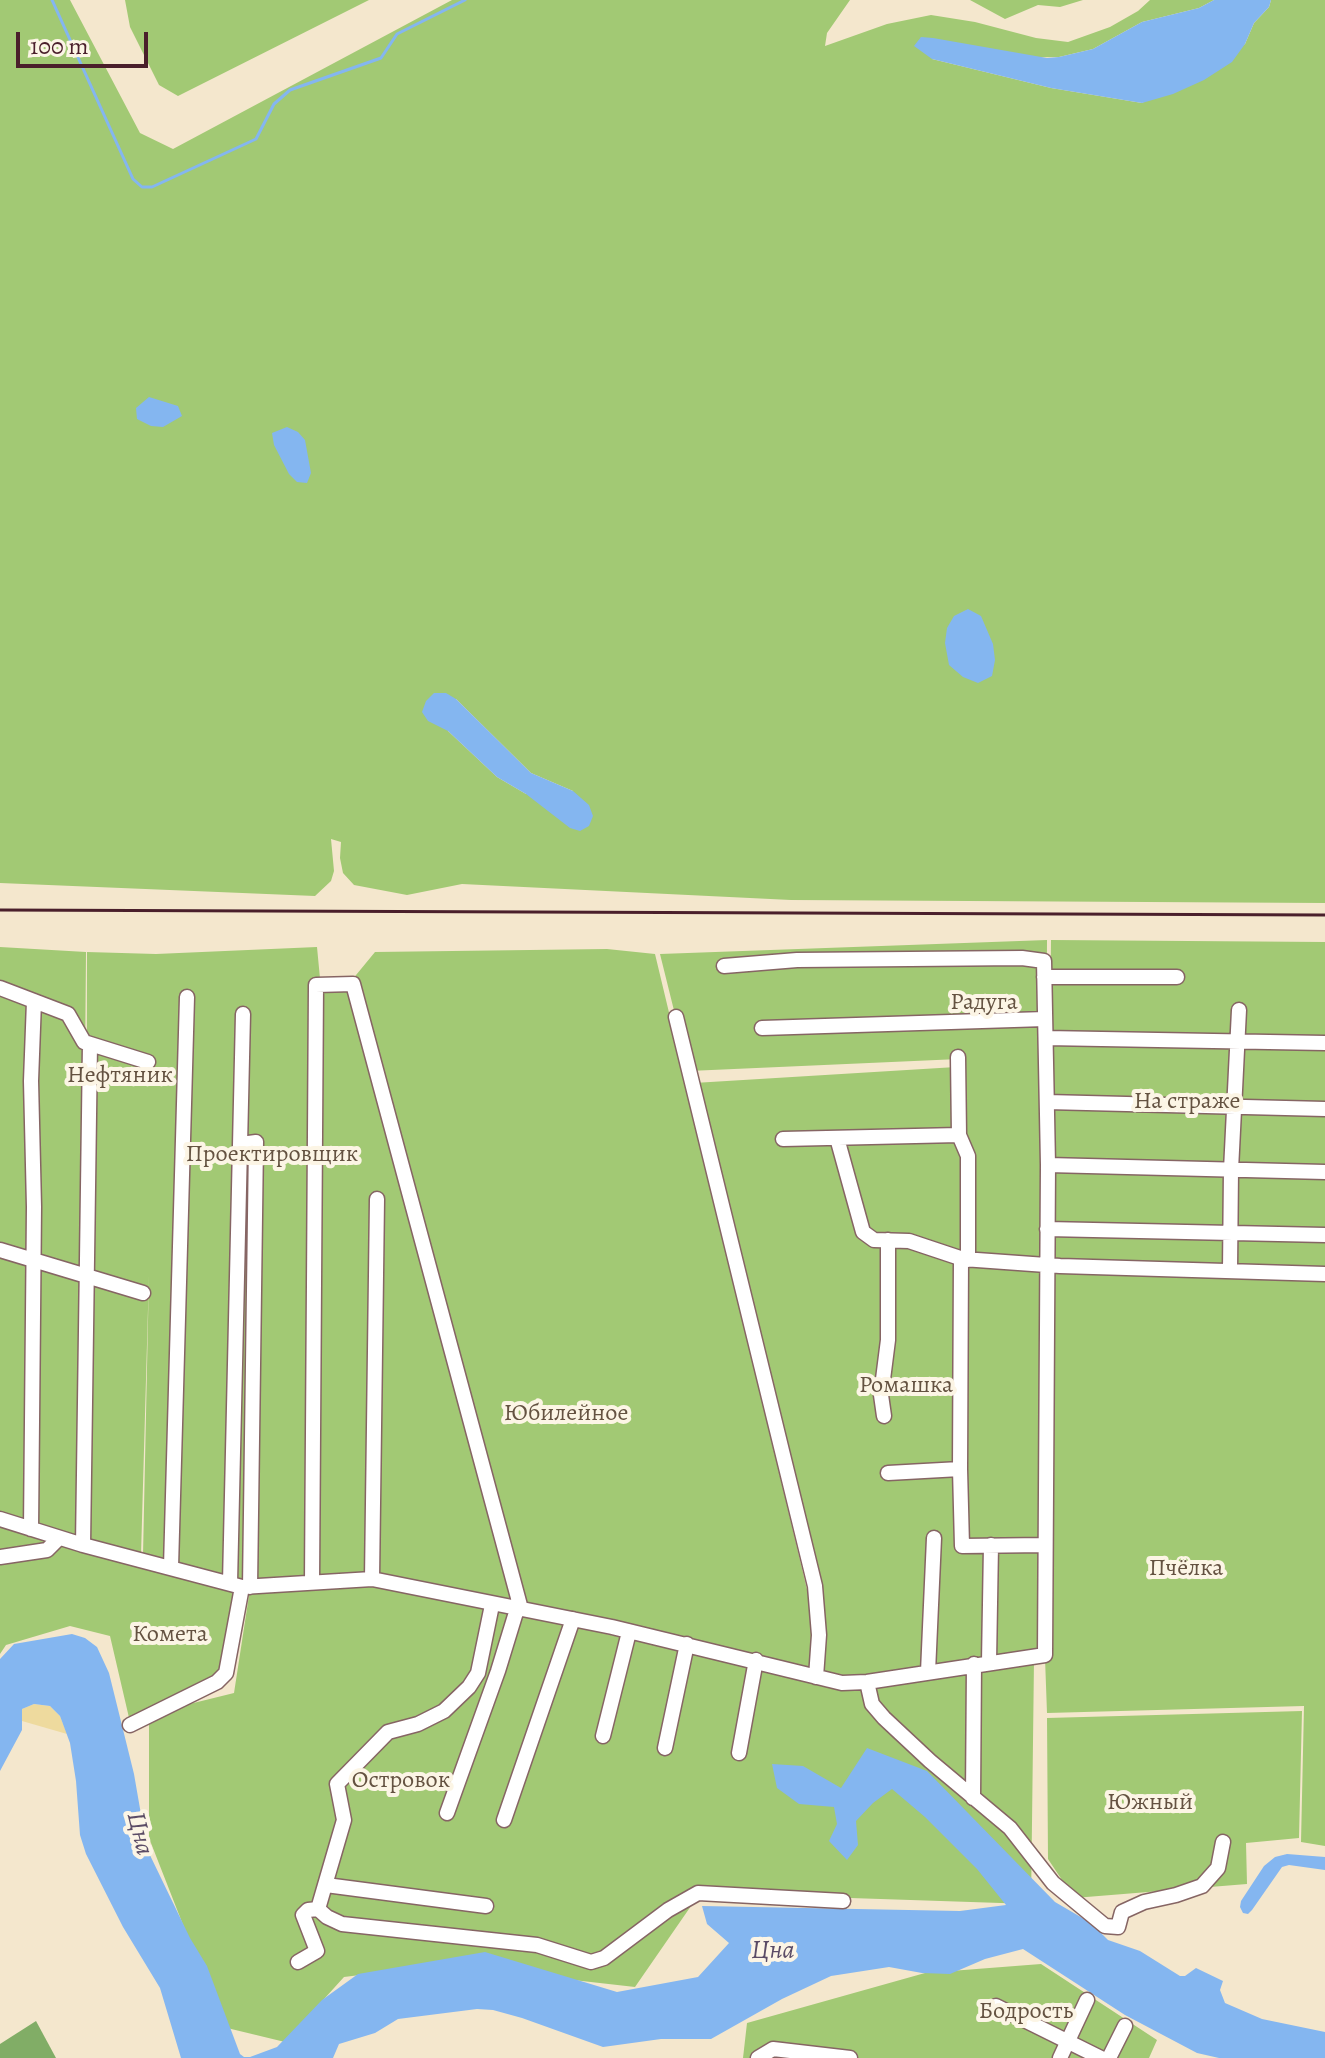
<!DOCTYPE html>
<meta charset="utf-8">
<style>
body{margin:0}
#map{position:relative;width:1325px;height:2058px;overflow:hidden;background:#f4e7cd;font-family:Alegreya,serif}
canvas{display:block}
.scale{position:absolute;left:16px;top:32px;width:132px;height:36px;box-sizing:border-box;border:4px solid #4a1f2b;border-top:0;padding-left:10px;font-size:24px;line-height:28px;white-space:nowrap;color:#4a1f2b;-webkit-text-stroke:6px #fcf5e5;paint-order:stroke}
</style>
<div id="map">
<canvas width="1325" height="2058"></canvas>
<div class="scale">100 m</div>
</div>
<script>
const ctx = document.querySelector('canvas').getContext('2d');
ctx.lineJoin = 'round';
function fill(path, color) { ctx.fillStyle = color; ctx.fill(path, 'evenodd'); }
const poly = rows => new Path2D(rows.map(r => 'M' + r).join(''));
function strokePath(path, color, width, dash) { ctx.strokeStyle = color; ctx.lineWidth = width; ctx.lineCap = dash ? 'butt' : 'round'; ctx.setLineDash(dash || []); ctx.stroke(path); }
function write(font, color, halo, rows, align = 'center') {
  ctx.font = font + ' Alegreya,serif'; ctx.lineWidth = 8; ctx.setLineDash([]); ctx.textBaseline = 'middle'; ctx.strokeStyle = halo; ctx.fillStyle = color; for (const [text, x, y, turn = 0] of rows) {
    ctx.save(); ctx.translate(x, y); ctx.rotate((+turn || 0) * Math.PI / 180); ctx.textAlign = isNaN(turn) ? turn : align; if (halo) ctx.strokeText(text, 0, 0); ctx.fillText(text, 0, 0); ctx.restore();
  }
}
const green = poly([
 [0,0,70,0,140,133,173,149,452,0,850,0,827,33,825,46,887,24,931,15,975,22,1036,38,1068,42,1110,27,1138,11,1150,0,1214,0,1199,8,1142,22,1093,49,1059,57,932,59,1051,88,1142,103,1245,44,1254,23,1269,7,1271,0,1325,0,1325,903,791,900,462,884,407,895,354,885,343,873,340,858,341,842,331,839,334,871,331,881,315,896,0,883],
 [456,699,531,773,573,791,526,794,497,777,448,731],
 [125,0,369,0,178,96,159,85,130,27],
 [970,0,1083,0,1060,7,1038,5,1005,19],
 [1047,940,1044,1651,861,1678,818,1671,816,1602,694,1083,956,1067,973,1256,959,1059,689,1071,660,954],
 [1051,940,1325,942,1325,1267,1048,1261],
 [0,947,86,952,81,1539,0,1514],
 [317,947,321,989,347,986,375,952,607,949,655,954,810,1602,814,1642,811,1671,370,1575,259,1584,143,1555,149,1274,141,1555,86,1538,87,952,156,954],
 [1054,1271,1325,1275,1325,1846,1301,1842,1304,1706,1047,1713,1045,1658],
 [0,1523,47,1538,46,1548,0,1555],
 [64,1543,240,1589,222,1679,153,1713,234,1693,250,1589,379,1585,497,1609,851,1690,1034,1660,1031,1904,700,1893,635,1987,441,1965,344,1977,285,2042,223,2027,149,1838,149,1714,130,1722,110,1636,70,1626,6,1645,0,1654,0,1560],
 [1302,1711,1299,1838,1246,1843,1247,1884,1074,1898,1048,1859,1047,1718],
 [1041,1964,1157,2040,1149,2058,743,2058,747,2023,925,1973]
]);
const forest = poly([
 [36,2021,56,2058,0,2058,0,2044]
]);
const sand = poly([
 [34,1704,50,1706,60,1716,67,1734,22,1721,22,1709]
]);
const water = poly([
 [1214,0,1271,0,1269,7,1254,23,1245,44,1232,62,1204,80,1173,94,1142,103,1051,88,932,59,914,46,921,37,933,38,1047,58,1059,57,1093,49,1142,22,1199,8],
 [149,397,178,406,182,416,163,427,151,426,137,419,136,408],
 [287,427,298,432,305,440,311,473,307,483,297,482,289,474,274,445,272,433],
 [968,609,981,616,993,644,995,660,992,676,978,683,963,677,949,665,945,643,947,628,954,616],
 [434,693,446,693,456,699,531,773,573,791,589,805,593,816,589,826,580,831,570,828,526,794,497,777,448,731,428,721,422,712,426,701],
 [72,1634,85,1638,97,1647,109,1673,134,1774,147,1849,190,1938,207,1966,240,2054,244,2057,250,2057,277,2047,322,2000,358,1974,485,1952,617,1992,698,1977,729,1943,707,1924,702,1906,960,1911,1006,1905,977,1869,925,1817,892,1789,873,1803,856,1821,858,1845,847,1860,829,1841,837,1824,834,1807,799,1804,777,1788,772,1764,803,1766,841,1788,867,1748,927,1771,1055,1902,1091,1923,1108,1940,1140,1951,1180,1976,1185,1976,1196,1968,1223,1981,1220,1990,1225,2003,1262,2019,1325,2032,1325,2058,1219,2058,1197,2053,1125,2015,1023,1949,985,1959,950,1974,922,1973,889,1967,831,1976,782,1999,711,2039,661,2039,603,2047,522,2018,493,2010,477,2009,398,2019,375,2033,339,2044,333,2058,181,2058,160,1988,123,1927,86,1854,80,1835,76,1781,70,1743,60,1716,50,1706,34,1704,22,1709,22,1730,0,1771,0,1659,14,1644],
 [1287,1854,1325,1857,1325,1870,1289,1865,1282,1867,1252,1910,1248,1914,1243,1913,1240,1907,1241,1901,1264,1866,1275,1857]
]);
const stream = poly([
 [52,0,133,179,142,187,152,187,256,139,274,104,290,90,381,58,397,34,465,0]
]);
const minor = poly([
 [1044,977,1177,977],
 [0,988,68,1014,84,1042,148,1062],
 [676,1017,815,1586,819,1635,816,1677],
 [762,1028,1045,1019],
 [1046,1038,1325,1043],
 [1047,1102,1325,1109],
 [959,1135,968,1156,968,1260],
 [837,1138,863,1232,874,1240,909,1241,963,1259,1060,1266,1325,1274],
 [783,1139,959,1135,958,1057],
 [241,1144,256,1142,250,1587],
 [1048,1165,1325,1172],
 [1047,1229,1325,1235],
 [0,1250,143,1293],
 [961,1258,960,1469,962,1546,1045,1545],
 [1230,1270,1231,1170,1239,1010],
 [884,1416,881,1395,888,1340,888,1240],
 [888,1473,960,1469],
 [0,1519,83,1545,242,1587,372,1579,612,1627,842,1683,867,1682,1045,1655,1048,1165,1044,961,1022,958,797,960,724,966],
 [31,1529,34,1207,31,1081,34,1001],
 [83,1545,90,1044],
 [0,1557,47,1550,59,1538],
 [171,1567,187,997],
 [372,1579,377,1199],
 [312,1582,316,985,353,984,521,1609],
 [230,1583,243,1014],
 [492,1605,478,1673,469,1687,444,1711,418,1724,388,1732,337,1784,344,1820,318,1909,327,1917,342,1924,537,1945,591,1962,604,1958,668,1910,698,1893,843,1901],
 [989,1662,991,1545],
 [928,1672,934,1538],
 [867,1682,872,1704,884,1718,930,1761,1010,1828,1053,1883,1105,1926,1118,1927,1122,1912,1144,1902,1176,1895,1202,1886,1218,1868,1223,1842],
 [130,1725,217,1682,226,1673,242,1587],
 [603,1736,629,1632],
 [665,1748,687,1644],
 [739,1753,756,1660],
 [973,1798,974,1664],
 [447,1813,498,1671,517,1609],
 [504,1820,573,1619],
 [326,1885,486,1906],
 [298,1962,317,1951,303,1915,308,1910,318,1909],
 [996,2006,1101,2058],
 [758,2058,773,2049,850,2058],
 [1060,2058,1087,2000],
 [1109,2058,1125,2026]
]);
const rail = poly([
 [0,910,1325,915]
]);
const parkNames = [
 ["Радуга",984,1003],
 ["Нефтяник",120,1076],
 ["На страже",1187,1102],
 ["Проектировщик",272,1155],
 ["Ромашка",906,1386],
 ["Юбилейное",566,1414],
 ["Пчёлка",1186,1569],
 ["Комета",170,1635],
 ["Островок",401,1781],
 ["Южный",1150,1803],
 ["Бодрость",1026,2012]
];
const waterNames = [
 ["Цна",139,1834,76],
 ["Цна",773,1952]
];
fill(green, '#a2c974');
fill(forest, '#81ad66');
fill(sand, '#eeda9e');
fill(water, '#84b6f0');
strokePath(stream, '#84b6f0', 3);
strokePath(minor, '#866564', 17);
strokePath(minor, '#fff', 14);
strokePath(rail, '#4a1f2b', 3);
write('24px', '#645241', '#fcf5e5', parkNames);
write('italic 26px', '#5b4c66', '#fcf5e5', waterNames);
</script>
